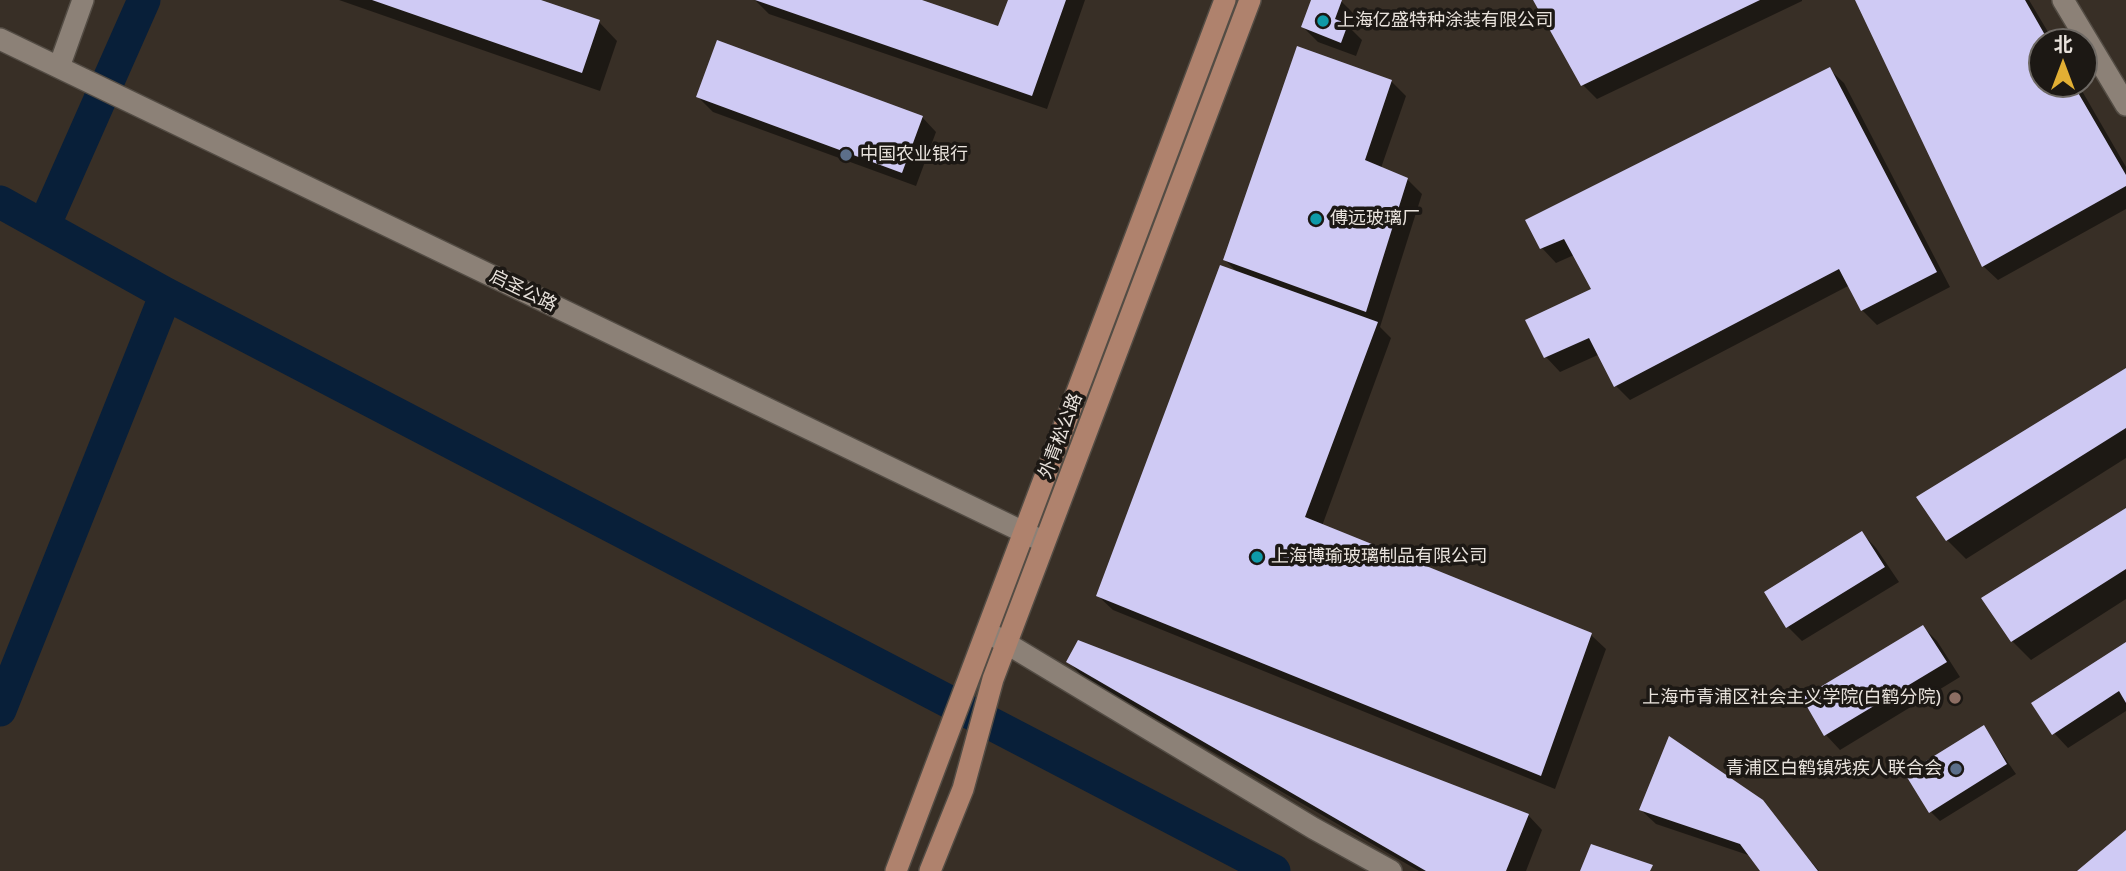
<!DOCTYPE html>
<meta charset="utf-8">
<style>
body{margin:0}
#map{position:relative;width:2126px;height:871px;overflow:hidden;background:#382f26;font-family:"Noto Sans","Noto Sans SC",sans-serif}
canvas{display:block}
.north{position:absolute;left:2028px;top:28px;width:70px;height:70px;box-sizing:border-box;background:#1c1814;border:2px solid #6e6964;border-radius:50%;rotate:0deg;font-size:19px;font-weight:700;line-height:28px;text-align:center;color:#e8e2dc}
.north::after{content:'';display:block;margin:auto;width:24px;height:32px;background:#e2af34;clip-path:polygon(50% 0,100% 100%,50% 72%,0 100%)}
</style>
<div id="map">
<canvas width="2126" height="871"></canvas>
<div class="north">北</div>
</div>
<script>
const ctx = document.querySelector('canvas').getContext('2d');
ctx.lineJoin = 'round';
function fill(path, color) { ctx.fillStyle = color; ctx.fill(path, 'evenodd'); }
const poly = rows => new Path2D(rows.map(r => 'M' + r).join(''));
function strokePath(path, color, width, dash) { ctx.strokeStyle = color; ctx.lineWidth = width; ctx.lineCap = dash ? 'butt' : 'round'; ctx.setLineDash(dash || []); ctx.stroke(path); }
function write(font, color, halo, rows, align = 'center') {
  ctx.font = font + ' "Noto Sans","Noto Sans SC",sans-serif'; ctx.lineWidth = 7; ctx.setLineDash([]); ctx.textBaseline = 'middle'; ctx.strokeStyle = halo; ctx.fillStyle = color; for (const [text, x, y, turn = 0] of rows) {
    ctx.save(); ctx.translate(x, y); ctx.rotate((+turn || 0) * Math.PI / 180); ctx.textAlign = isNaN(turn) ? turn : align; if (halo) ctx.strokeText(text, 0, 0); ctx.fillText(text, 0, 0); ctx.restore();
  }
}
const shadow = poly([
 [339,0,535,0,599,22,617,41,600,91],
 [755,0,917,0,1000,29,1009,0,1085,0,1047,109,769,14],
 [1313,0,1341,1,1356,16,1351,29,1362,40,1356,56,1318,42,1303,27],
 [1535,0,1802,0,1802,1,1597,99,1583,85],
 [1857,0,2029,0,2054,42,2042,42,2042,84,2078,84,2126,167,2126,209,1998,280,1983,266],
 [1829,69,1844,83,1950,287,1877,325,1862,310,1850,285,1630,400,1616,386,1600,354,1560,372,1546,357,1593,290,1574,255,1556,263,1542,248],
 [1391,81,1406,96,1381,168,1407,179,1422,194,1380,327,1391,338,1322,526,1591,635,1606,649,1555,789,1113,610,1098,596,1240,275,1225,260],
 [698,97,922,117,936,132,916,186,713,112],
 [2126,370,2126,458,1966,559,1947,540],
 [2126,510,2126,599,2031,660,2012,641],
 [1862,533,1876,548,1899,582,1802,641,1788,627],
 [1923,627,1937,641,1960,677,1840,750,1826,735,1804,699],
 [2126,644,2126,711,2068,748,2054,733],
 [1069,662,1528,815,1542,830,1526,871,1419,871,1083,677],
 [1984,728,2016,774,1940,821,1931,812],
 [1762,802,1819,871,1762,871,1751,856,1656,824,1641,810]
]);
const canal = poly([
 [0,202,166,294,1274,871],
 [44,226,144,0],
 [0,710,166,294]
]);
const building = poly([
 [372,0,541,0,600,20,582,73],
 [755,0,922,0,998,26,1008,0,1066,0,1032,96],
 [1311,0,1342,0,1335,19,1348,24,1341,43,1301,27],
 [1533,0,1760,0,1581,86],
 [1855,0,2025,0,2049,42,2042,42,2042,84,2073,84,2126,175,2126,186,1982,267],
 [717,40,923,116,902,173,696,97],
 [1297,46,1392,80,1365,160,1408,178,1366,312,1223,260],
 [1830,67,1937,272,1861,311,1839,269,1614,387,1589,338,1544,358,1525,320,1591,289,1564,239,1540,249,1525,220],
 [1220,265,1378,322,1305,517,1592,633,1541,776,1096,596],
 [2126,368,2126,428,1946,541,1916,497],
 [2126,508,2126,569,2011,642,1981,598],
 [1862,531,1885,567,1786,628,1764,592],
 [1923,625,1947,662,1824,736,1802,698],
 [1078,640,1529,814,1506,871,1426,871,1066,662],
 [2126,642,2126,703,2119,691,2052,735,2031,703],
 [1984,725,2007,764,1929,813,1905,774],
 [1669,736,1763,800,1818,871,1760,871,1740,844,1639,810],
 [2126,830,2126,871,2077,871],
 [1591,844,1653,865,1650,871,1580,871]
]);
const minor = poly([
 [2063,0,2126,105],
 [0,39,1040,540],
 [59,67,83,0],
 [991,634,1313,828,1391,871]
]);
const major = poly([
 [896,871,1225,0],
 [930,871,963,789,993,679,1250,0]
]);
const markers = [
 [1323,21,7,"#0f9aa8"],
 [846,155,7,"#5c6f8a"],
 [1316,219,7,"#0f9aa8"],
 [1257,557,7,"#0f9aa8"],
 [1955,698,7,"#8d6e63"],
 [1956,769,7,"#5c6f8a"]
];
const poiNames = [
 ["上海亿盛特种涂装有限公司",1337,21],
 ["中国农业银行",860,155],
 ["傅远玻璃厂",1330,219],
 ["上海博瑜玻璃制品有限公司",1271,557],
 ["上海市青浦区社会主义学院(白鹤分院)",1941,698,"right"],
 ["青浦区白鹤镇残疾人联合会",1942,769,"right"]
];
const streetNames = [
 ["启圣公路",523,291,26],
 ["外青松公路",1061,436,-69]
];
fill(shadow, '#0007');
strokePath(canal, '#081f39', 33);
fill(building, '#cfcaf4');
strokePath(minor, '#534c44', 24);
strokePath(major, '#534c44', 24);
strokePath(minor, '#8c8177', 21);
strokePath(major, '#af826d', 21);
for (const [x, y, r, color] of markers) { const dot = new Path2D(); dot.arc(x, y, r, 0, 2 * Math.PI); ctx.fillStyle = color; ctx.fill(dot); strokePath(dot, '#1c1814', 2.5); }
write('18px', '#e8e2dc', '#1c1814', poiNames, 'left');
write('18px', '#e8e2dc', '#1c1814', streetNames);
</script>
